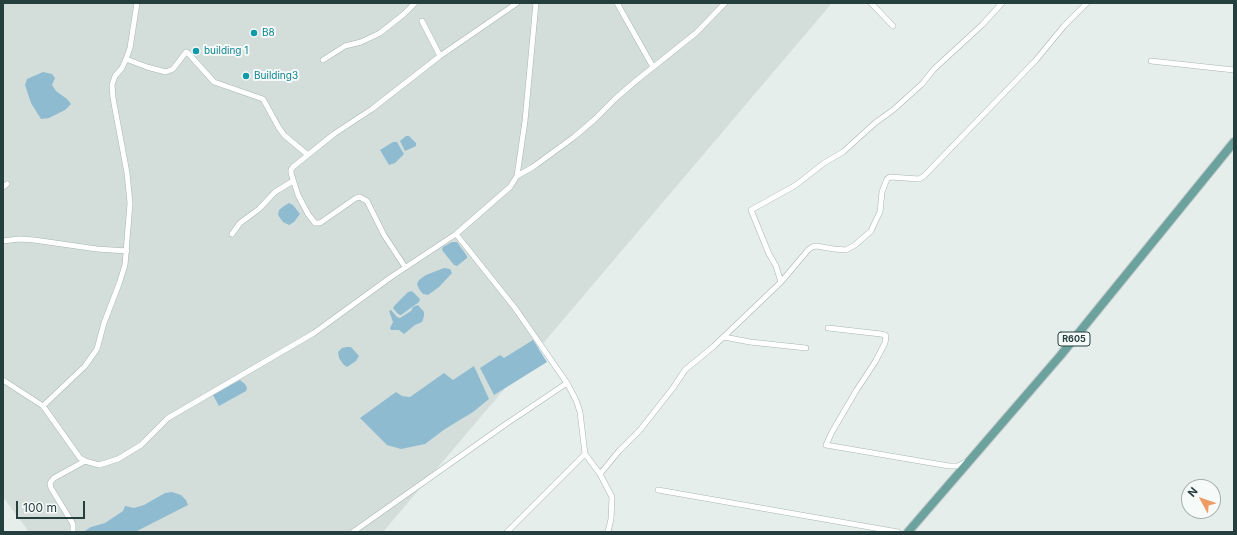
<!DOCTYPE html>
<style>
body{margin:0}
#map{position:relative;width:1237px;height:535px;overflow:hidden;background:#e5eeeb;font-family:Inter,sans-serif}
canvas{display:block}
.frame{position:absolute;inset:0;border:4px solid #243f3d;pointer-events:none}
.north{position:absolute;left:1181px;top:479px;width:40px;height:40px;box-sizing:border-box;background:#f6faf9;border:1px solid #a2afae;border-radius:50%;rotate:310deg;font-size:11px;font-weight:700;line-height:16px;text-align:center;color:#243f3d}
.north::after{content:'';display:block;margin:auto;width:14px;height:18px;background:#ee9c63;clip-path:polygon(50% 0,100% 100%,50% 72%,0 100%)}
.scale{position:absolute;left:16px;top:501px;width:69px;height:18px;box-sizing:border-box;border:2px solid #243f3d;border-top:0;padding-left:5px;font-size:12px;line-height:14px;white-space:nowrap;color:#243f3d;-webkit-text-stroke:3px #f6faf9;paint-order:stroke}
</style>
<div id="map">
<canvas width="1237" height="535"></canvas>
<div class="frame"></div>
<div class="north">N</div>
<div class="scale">100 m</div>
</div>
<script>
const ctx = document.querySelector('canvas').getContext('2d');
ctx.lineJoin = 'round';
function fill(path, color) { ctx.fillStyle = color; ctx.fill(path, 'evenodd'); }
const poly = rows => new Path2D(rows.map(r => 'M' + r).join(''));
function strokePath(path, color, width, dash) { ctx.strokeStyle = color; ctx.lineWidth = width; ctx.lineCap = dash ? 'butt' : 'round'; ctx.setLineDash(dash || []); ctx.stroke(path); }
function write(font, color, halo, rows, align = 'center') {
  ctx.font = font + ' Inter,sans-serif'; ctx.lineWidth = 4; ctx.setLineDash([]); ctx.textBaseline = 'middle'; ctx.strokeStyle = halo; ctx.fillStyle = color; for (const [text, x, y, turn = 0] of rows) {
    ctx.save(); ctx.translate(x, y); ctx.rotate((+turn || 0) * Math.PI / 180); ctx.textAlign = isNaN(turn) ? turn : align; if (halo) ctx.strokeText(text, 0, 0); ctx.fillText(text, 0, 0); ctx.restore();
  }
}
const built = poly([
 [3,3,832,3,383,532,29,532,3,497]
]);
const water = poly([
 [43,72,52,74,55,78,52,85,56,91,67,99,71,104,65,110,49,118,41,119,31,103,25,85,27,79],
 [406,136,409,136,416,143,416,146,405,151,400,141],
 [393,142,397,142,404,154,395,163,389,165,380,150],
 [289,203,293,205,300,214,294,222,289,225,283,222,278,215,279,210,284,206],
 [452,242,457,242,467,256,467,258,457,266,454,265,442,250,443,247],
 [444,268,450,269,452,273,439,287,428,295,423,294,419,289,417,284,419,280,426,275],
 [412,291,420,299,419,302,401,315,398,314,393,308,395,305,408,292],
 [418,305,424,312,424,316,422,322,415,325,404,334,399,330,391,330,390,328,393,322,389,311,391,310,397,317,400,318,411,311,413,307],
 [533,340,547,362,494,395,480,368,500,355,504,358],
 [347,347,351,347,359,356,356,361,347,367,343,364,339,358,338,352,342,348],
 [474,366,489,399,473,412,445,429,425,444,401,449,387,445,360,418,396,392,402,396,410,397,444,373,453,380],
 [240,380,245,384,247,388,246,391,219,406,213,395],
 [172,492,181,495,186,500,188,505,135,532,83,532,91,527,105,523,123,511,125,506,134,508,144,505,165,493]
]);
const street = poly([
 [536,3,525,121,517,176,510,187,456,234,515,308,567,383,576,400,580,412,585,454,600,474,612,497,611,519,608,532],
 [617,3,653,67],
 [871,3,893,26],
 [422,21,440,56],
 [126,59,147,67,166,72,173,69,186,52,188,53,214,82,263,99,279,128,284,135,308,155],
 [323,60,345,46,361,42,380,33,404,14,415,3],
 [1151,61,1234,70],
 [517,176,533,167,574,137,595,119,616,98,637,80,696,33,725,3],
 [3,187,7,184],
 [232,234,240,223,259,209,275,192,293,181],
 [3,241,19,239,34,240,97,249,127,251],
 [405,267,384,235,367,201,363,199,360,197,356,198,320,223,315,223,308,214,298,195,291,173,291,170,293,167,334,134,372,109,440,56,517,3],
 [781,282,776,266,769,254,751,210,796,185,824,163,843,152,875,123,893,110,922,84,934,69,982,25,1002,3],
 [828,328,881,334,885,335,886,336,885,343,875,362,856,391,832,432,826,445,949,466,958,466,966,462],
 [724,337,750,342,806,348],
 [3,380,43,406,80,458,85,461,99,465,118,459,141,445,168,418,314,333,391,277,456,234],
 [43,406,85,366,97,349,104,323,119,284,125,265,130,203,127,173,113,98,112,85,115,76,122,68,126,59,130,48,137,3],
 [600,474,619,451,640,430,673,388,685,370,714,346,781,282,808,250,812,247,816,246,834,249,846,250,855,245,871,231,876,220,880,212,882,192,887,179,890,177,919,179,924,176,1036,60,1064,26,1087,3],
 [658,490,898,532],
 [73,532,73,524,51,488,50,483,54,478,85,461],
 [353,532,506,424,567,383],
 [507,532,585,454]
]);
const primary = poly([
 [908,532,1060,356,1234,142]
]);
const markers = [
 [254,33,4,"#0f9aa8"],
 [196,51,4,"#0f9aa8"],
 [246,76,4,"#0f9aa8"]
];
const shields = [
 [1074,339,32]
];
const shieldNames = [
 ["R605",1074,339]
];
const cultureNames = [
 ["B8",262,33],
 ["building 1",204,51],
 ["Building3",254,76]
];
fill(built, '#d3dedb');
fill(water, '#8fbbd0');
strokePath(street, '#a7b6b3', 6);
strokePath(primary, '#c2c9c9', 10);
strokePath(street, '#fff', 5);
strokePath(primary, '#6ba29d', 8);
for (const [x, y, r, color] of markers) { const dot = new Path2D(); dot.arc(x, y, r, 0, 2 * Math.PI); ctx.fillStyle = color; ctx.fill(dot); strokePath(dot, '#f6faf9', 1.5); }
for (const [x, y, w] of shields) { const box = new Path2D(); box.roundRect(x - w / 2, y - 7, w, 14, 3); ctx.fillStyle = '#f6faf9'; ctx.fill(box); strokePath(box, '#243f3d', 1); }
write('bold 9px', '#243f3d', null, shieldNames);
write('10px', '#0d838f', '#f6faf9', cultureNames, 'left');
</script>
